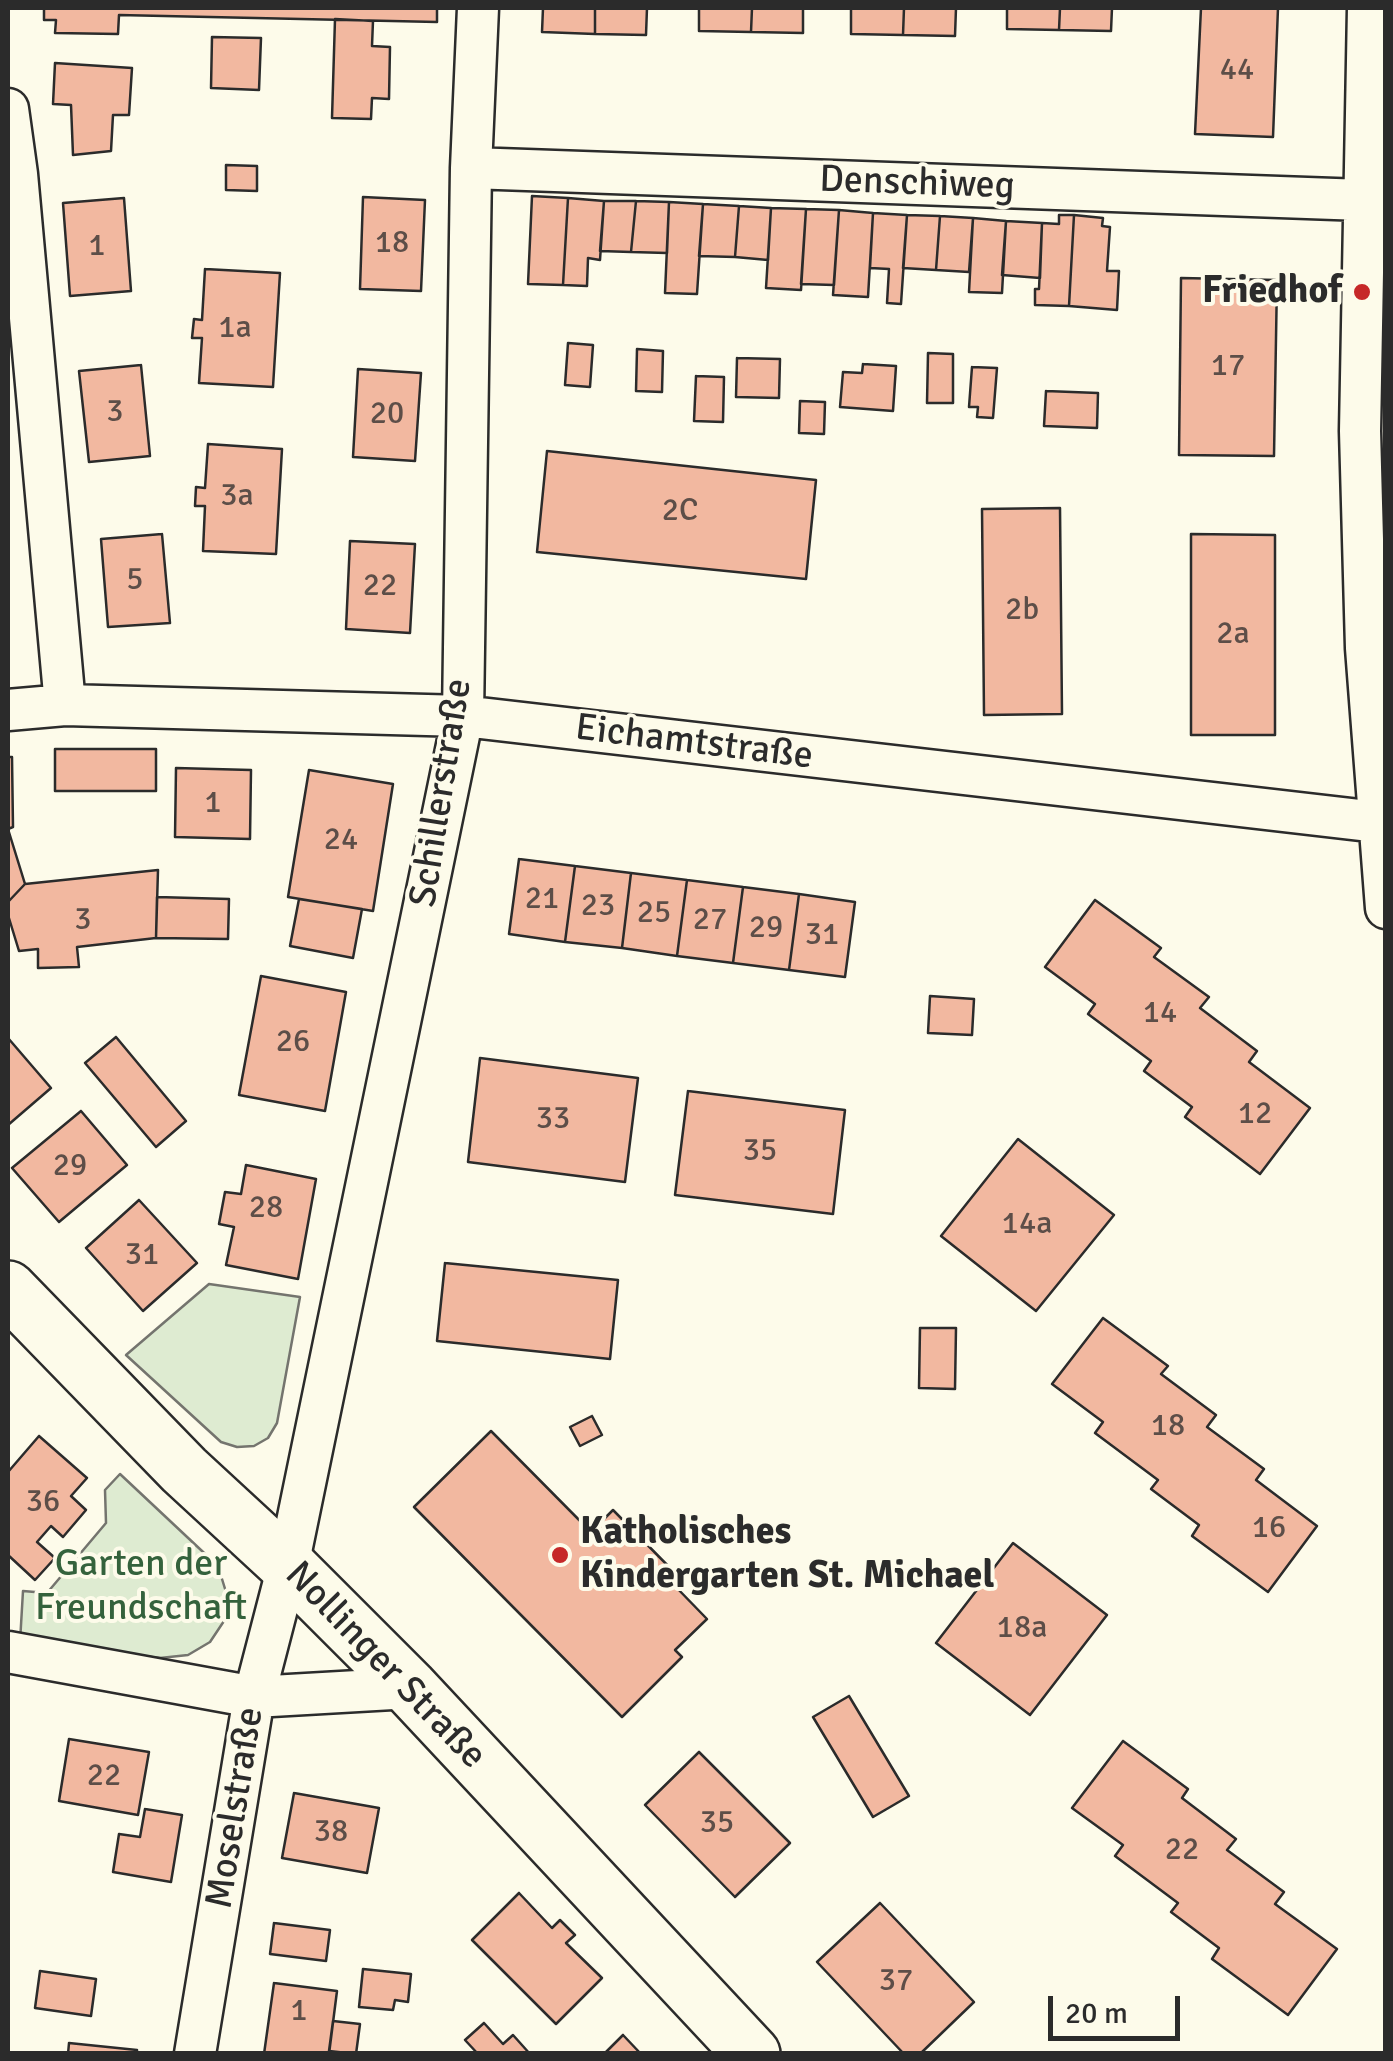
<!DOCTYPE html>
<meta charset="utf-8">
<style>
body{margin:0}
#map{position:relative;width:1393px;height:2061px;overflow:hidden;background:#fdfbea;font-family:Signika,sans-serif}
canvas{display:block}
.frame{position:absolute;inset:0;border:10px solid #2b2b2b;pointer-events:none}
.scale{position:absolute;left:1048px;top:1996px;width:132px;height:45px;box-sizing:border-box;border:5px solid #2b2b2b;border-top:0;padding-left:12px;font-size:30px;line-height:35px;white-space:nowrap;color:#2b2b2b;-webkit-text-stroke:8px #fdfbea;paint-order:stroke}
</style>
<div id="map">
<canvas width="1393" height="2061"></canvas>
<div class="frame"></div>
<div class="scale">20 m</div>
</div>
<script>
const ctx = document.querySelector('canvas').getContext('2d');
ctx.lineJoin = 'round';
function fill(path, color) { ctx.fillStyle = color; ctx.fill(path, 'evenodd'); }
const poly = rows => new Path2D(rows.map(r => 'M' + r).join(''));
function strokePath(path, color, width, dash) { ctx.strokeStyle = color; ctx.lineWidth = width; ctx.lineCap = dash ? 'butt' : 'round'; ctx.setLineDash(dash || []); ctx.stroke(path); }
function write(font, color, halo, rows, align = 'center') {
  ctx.font = font + ' Signika,sans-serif'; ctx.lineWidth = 8; ctx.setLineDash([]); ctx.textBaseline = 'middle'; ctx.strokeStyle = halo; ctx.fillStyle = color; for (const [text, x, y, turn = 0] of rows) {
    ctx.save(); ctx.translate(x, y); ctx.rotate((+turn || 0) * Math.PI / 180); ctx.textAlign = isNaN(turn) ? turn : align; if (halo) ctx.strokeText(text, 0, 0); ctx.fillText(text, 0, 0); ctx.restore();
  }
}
const green = poly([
 [209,1284,300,1297,277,1423,268,1438,254,1446,237,1447,221,1442,126,1355,209,1284],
 [120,1474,218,1566,226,1592,224,1621,210,1642,188,1655,160,1658,20,1642,23,1591,47,1593,106,1523,105,1490,120,1474]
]);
const building = poly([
 [44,8,437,8,437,22,119,15,118,34,55,33,56,20,44,20,44,8],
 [543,8,595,8,595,34,542,32,543,8],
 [595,8,647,8,646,35,595,34,595,8],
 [699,8,752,8,751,32,699,31,699,8],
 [752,8,803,8,803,33,751,32,752,8],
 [851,8,904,8,903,35,851,34,851,8],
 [904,8,956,8,955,36,903,35,904,8],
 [1007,8,1060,8,1059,30,1007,29,1007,8],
 [1060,8,1112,8,1111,31,1059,30,1060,8],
 [1201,8,1278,8,1273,137,1195,134,1201,8],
 [335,19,373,21,372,46,390,47,389,99,372,98,371,119,332,118,335,19],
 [212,37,261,38,259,90,211,88,212,37],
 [55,63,132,68,129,115,113,115,111,151,73,155,71,105,53,104,55,63],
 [226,165,257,166,257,191,226,190,226,165],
 [532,196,568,198,563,285,528,284,532,196],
 [363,197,425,200,421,291,360,289,363,197],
 [124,198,131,291,70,296,63,203,124,198],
 [568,198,604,201,600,260,588,258,587,286,563,285,568,198],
 [604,201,636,201,631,252,600,251,604,201],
 [636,201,669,202,667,253,631,252,636,201],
 [669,202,703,204,697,294,665,293,669,202],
 [703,204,739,206,735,257,699,256,703,204],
 [739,206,771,208,768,260,735,257,739,206],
 [771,208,806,209,801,290,766,288,771,208],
 [806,209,839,210,834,285,801,284,806,209],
 [839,210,873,213,868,297,833,295,839,210],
 [873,213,907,215,901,304,887,303,889,269,870,268,873,213],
 [907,215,940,216,936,270,903,268,907,215],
 [1059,215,1074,215,1069,306,1035,305,1035,289,1039,289,1042,223,1059,224,1059,215],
 [1074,215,1103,218,1102,226,1110,227,1107,271,1119,271,1117,310,1069,306,1074,215],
 [940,216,973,218,969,272,936,270,940,216],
 [973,218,1006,221,1002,293,969,292,973,218],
 [1006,221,1042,223,1040,278,1002,275,1006,221],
 [205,269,280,273,273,387,199,383,202,338,192,338,194,319,202,320,205,269],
 [1181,278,1277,280,1274,456,1179,455,1181,278],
 [568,343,593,345,590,387,565,385,568,343],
 [637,349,663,351,662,392,636,391,637,349],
 [928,353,953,354,953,403,927,403,928,353],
 [737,358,780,359,779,398,736,397,737,358],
 [863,364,896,366,893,411,840,407,843,372,862,373,863,364],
 [141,365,150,456,89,462,79,371,141,365],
 [972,367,997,368,993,418,977,417,978,407,969,407,972,367],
 [358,369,421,373,415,461,353,457,358,369],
 [696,376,724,377,723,422,694,421,696,376],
 [1046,391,1098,393,1097,428,1044,426,1046,391],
 [800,401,825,402,824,434,799,433,800,401],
 [208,444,282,449,276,554,203,551,205,506,195,506,196,487,205,488,208,444],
 [547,451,816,480,806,579,537,552,547,451],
 [1060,508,1062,714,984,715,982,509,1060,508],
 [162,534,170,623,108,627,101,539,162,534],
 [1191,534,1275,535,1275,735,1191,735,1191,534],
 [350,541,415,544,410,633,346,629,350,541],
 [55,749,156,749,156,791,55,791,55,749],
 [8,757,12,757,13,827,8,829,8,757],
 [176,768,251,770,250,839,175,837,176,768],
 [309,770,393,784,373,911,288,897,309,770],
 [8,829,25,884,8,902,8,829],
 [519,859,575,866,565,942,509,934,519,859],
 [575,866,631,873,622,948,565,942,575,866],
 [158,870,156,938,77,947,79,967,38,968,38,949,19,951,8,915,8,902,25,884,158,870],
 [631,873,687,880,677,956,622,948,631,873],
 [687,880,743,887,733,963,677,956,687,880],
 [743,887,799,894,789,970,733,963,743,887],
 [799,894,855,902,845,977,789,970,799,894],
 [157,897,229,899,228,939,156,938,157,897],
 [299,899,362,909,353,958,290,946,299,899],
 [1095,900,1161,948,1154,957,1209,997,1200,1008,1257,1051,1249,1062,1310,1108,1260,1174,1185,1117,1192,1107,1144,1071,1151,1061,1088,1014,1095,1004,1045,967,1095,900],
 [261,976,346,992,325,1111,239,1095,261,976],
 [930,996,974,999,972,1035,928,1033,930,996],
 [116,1037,186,1121,156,1147,85,1063,116,1037],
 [8,1038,51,1088,8,1125,8,1038],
 [480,1058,638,1078,625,1182,468,1162,480,1058],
 [688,1091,845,1110,833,1214,675,1195,688,1091],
 [81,1111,127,1165,59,1222,12,1168,81,1111],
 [1018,1139,1114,1215,1036,1311,941,1236,1018,1139],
 [246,1165,316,1179,298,1279,226,1265,234,1227,219,1224,225,1192,241,1194,246,1165],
 [139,1200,197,1263,143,1311,86,1248,139,1200],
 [445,1263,618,1280,610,1359,437,1341,445,1263],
 [1103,1318,1168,1366,1161,1374,1216,1415,1207,1427,1264,1469,1256,1480,1317,1526,1268,1592,1192,1536,1199,1525,1151,1489,1158,1480,1095,1433,1103,1422,1052,1384,1103,1318],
 [920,1328,956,1328,955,1389,919,1388,920,1328],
 [592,1416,602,1435,580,1446,570,1427,592,1416],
 [491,1431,591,1532,613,1510,680,1578,674,1585,707,1619,675,1650,682,1657,622,1717,414,1507,491,1431],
 [39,1436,87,1478,71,1496,86,1510,63,1537,51,1526,37,1542,55,1558,35,1580,8,1555,8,1472,39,1436],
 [1013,1543,1107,1615,1030,1715,936,1643,1013,1543],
 [849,1696,909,1796,873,1817,813,1717,849,1696],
 [69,1739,149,1752,138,1815,59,1801,69,1739],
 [1123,1741,1188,1789,1182,1798,1236,1839,1227,1850,1284,1892,1275,1904,1337,1949,1288,2015,1212,1959,1219,1948,1171,1912,1178,1903,1115,1856,1123,1845,1072,1808,1123,1741],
 [699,1752,790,1843,735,1897,645,1805,699,1752],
 [294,1793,379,1808,367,1873,282,1858,294,1793],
 [145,1809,182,1815,171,1882,113,1872,119,1834,140,1837,145,1809],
 [519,1893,552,1928,560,1920,575,1935,566,1943,602,1978,556,2024,472,1940,519,1893],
 [880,1903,974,2002,920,2054,904,2054,817,1962,880,1903],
 [274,1923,330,1930,326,1961,270,1954,274,1923],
 [363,1969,411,1974,408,2002,395,2000,393,2010,359,2007,363,1969],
 [40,1971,96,1979,91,2016,35,2008,40,1971],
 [274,1983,337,1991,329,2054,264,2054,274,1983],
 [333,2021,360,2024,356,2054,329,2051,333,2021],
 [484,2023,503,2044,513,2035,530,2054,478,2054,465,2040,484,2023],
 [623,2035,641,2054,604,2054,623,2035],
 [69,2043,137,2050,137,2054,68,2054,69,2043]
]);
const minor = poly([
 [1368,8,1360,431,1366,648,1386,908],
 [8,109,17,174,65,705],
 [471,168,1363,200],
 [8,710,65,705,463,716,1386,823],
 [8,1652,254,1697,410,1688],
 [195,2054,254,1697,288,1566,463,716,471,168,478,8]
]);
const secondary = poly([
 [8,1289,184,1470,288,1566,410,1688,752,2054]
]);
const markers = [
 [1362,292,10,"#c62828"],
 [560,1555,10,"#c62828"]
];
const numberNames = [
 ["44",1237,71],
 ["18",392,244],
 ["1",97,247],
 ["1a",235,329],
 ["17",1228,367],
 ["3",115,413],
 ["20",387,415],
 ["3a",237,497],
 ["2C",680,512],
 ["5",135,581],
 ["22",380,587],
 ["2b",1022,611],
 ["2a",1233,635],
 ["1",213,804],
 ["24",341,841],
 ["21",542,900],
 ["23",598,907],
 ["25",654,914],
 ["3",83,921],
 ["27",710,921],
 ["29",766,929],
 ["31",822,936],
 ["14",1160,1014],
 ["26",293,1043],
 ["12",1255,1115],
 ["33",553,1120],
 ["35",760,1152],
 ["29",70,1167],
 ["28",266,1209],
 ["14a",1027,1225],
 ["31",142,1256],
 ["18",1168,1427],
 ["36",43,1503],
 ["16",1269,1529],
 ["18a",1022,1629],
 ["22",104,1777],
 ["35",717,1824],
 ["38",331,1833],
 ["22",1182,1851],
 ["37",896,1982],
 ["1",299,2012]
];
const streetNames = [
 ["Denschiweg",917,184,2],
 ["Eichamtstraße",694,743,7],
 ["Schillerstraße",442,793,-81],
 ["Nollinger Straße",385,1666,46],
 ["Moselstraße",236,1808,-81]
];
const poiNames = [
 ["Friedhof",1342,292],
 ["Katholisches",580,1533,"left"],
 ["Kindergarten St. Michael",580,1577,"left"]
];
const parkNames = [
 ["Garten der",141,1565],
 ["Freundschaft",141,1609]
];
fill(green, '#deebd1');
strokePath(green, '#74746e', 2.5);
fill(building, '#f2b8a0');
strokePath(building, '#2b2b2b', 2.5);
strokePath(minor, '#2b2b2b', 45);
strokePath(secondary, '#2b2b2b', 60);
strokePath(minor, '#fdfbea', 40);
strokePath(secondary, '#fdfbea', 55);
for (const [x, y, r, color] of markers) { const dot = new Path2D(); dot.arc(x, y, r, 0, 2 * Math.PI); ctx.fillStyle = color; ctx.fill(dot); strokePath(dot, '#fdfbea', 4); }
write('32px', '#5d4e48', null, numberNames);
write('38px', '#2b2b2b', '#fdfbea', streetNames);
write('bold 38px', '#2b2b2b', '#fdfbea', poiNames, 'right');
write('38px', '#34623c', '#fdfbea', parkNames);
</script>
